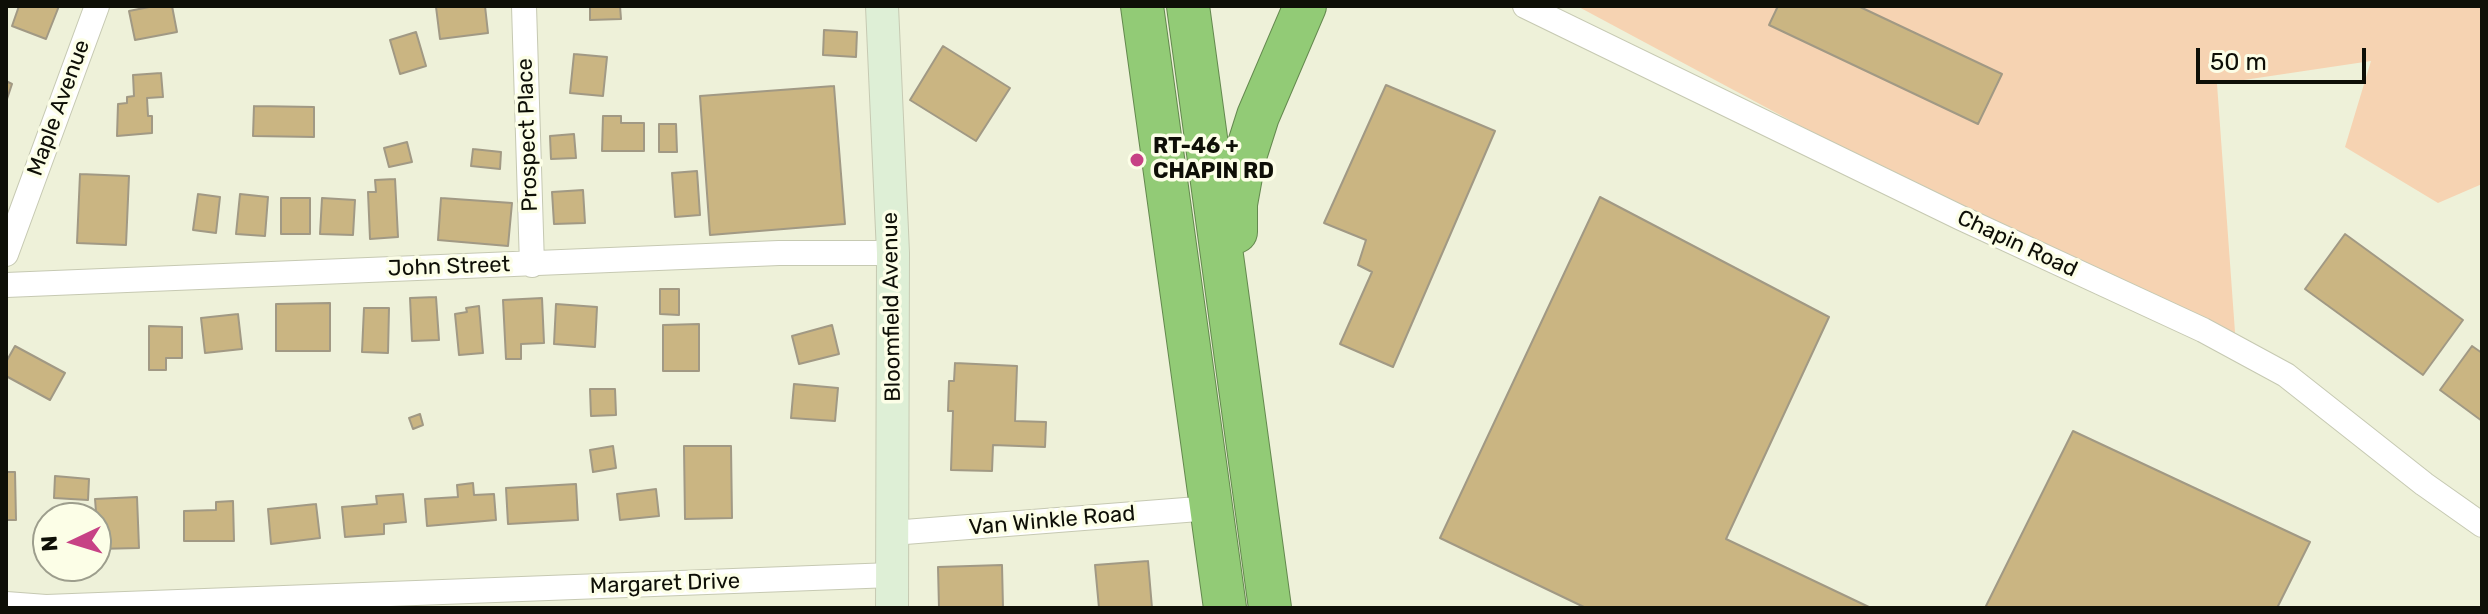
<!DOCTYPE html>
<style>
body{margin:0}
#map{position:relative;width:2488px;height:614px;overflow:hidden;background:#eef1d9;font-family:Rubik,sans-serif}
canvas{display:block}
.frame{position:absolute;inset:0;border:8px solid #0e0f07;pointer-events:none}
.north{position:absolute;left:32px;top:502px;width:80px;height:80px;box-sizing:border-box;background:#fcfee7;border:2px solid #9d9e8d;border-radius:50%;rotate:266deg;font-size:22px;font-weight:700;line-height:32px;text-align:center;color:#0e0f07}
.north::after{content:'';display:block;margin:auto;width:28px;height:36px;background:#c74285;clip-path:polygon(50% 0,100% 100%,50% 72%,0 100%)}
.scale{position:absolute;left:2196px;top:48px;width:170px;height:36px;box-sizing:border-box;border:4px solid #0e0f07;border-top:0;padding-left:10px;font-size:24px;line-height:28px;white-space:nowrap;color:#0e0f07;-webkit-text-stroke:6px #fcfee7;paint-order:stroke}
</style>
<div id="map">
<canvas width="2488" height="614"></canvas>
<div class="frame"></div>
<div class="north">N</div>
<div class="scale">50 m</div>
</div>
<script>
const ctx = document.querySelector('canvas').getContext('2d');
ctx.lineJoin = 'round';
function fill(path, color) { ctx.fillStyle = color; ctx.fill(path, 'evenodd'); }
const poly = rows => new Path2D(rows.map(r => 'M' + r).join(''));
function strokePath(path, color, width, dash) { ctx.strokeStyle = color; ctx.lineWidth = width; ctx.lineCap = dash ? 'butt' : 'round'; ctx.setLineDash(dash || []); ctx.stroke(path); }
function write(font, color, halo, rows, align = 'center') {
  ctx.font = font + ' Rubik,sans-serif'; ctx.lineWidth = 7; ctx.setLineDash([]); ctx.textBaseline = 'middle'; ctx.strokeStyle = halo; ctx.fillStyle = color; for (const [text, x, y, turn = 0] of rows) {
    ctx.save(); ctx.translate(x, y); ctx.rotate((+turn || 0) * Math.PI / 180); ctx.textAlign = isNaN(turn) ? turn : align; if (halo) ctx.strokeText(text, 0, 0); ctx.fillText(text, 0, 0); ctx.restore();
  }
}
const green = poly([
 [1577,6,2482,6,2482,184,2438,203,2345,147,2371,61,2217,84,2236,346,1976,220]
]);
const building = poly([
 [19,6,59,6,46,39,12,26,19,6],
 [154,6,172,6,177,32,135,40,129,11,154,6],
 [485,6,488,33,440,39,436,7,485,6],
 [590,6,620,6,621,19,590,20,590,6],
 [1778,6,1858,6,2002,74,1978,124,1769,25,1778,6],
 [824,30,857,32,856,57,823,55,824,30],
 [416,32,426,66,400,74,390,40,416,32],
 [943,46,1010,88,976,141,910,100,943,46],
 [574,54,607,57,603,96,570,93,574,54],
 [161,73,163,97,147,98,148,116,152,116,152,133,117,136,118,104,127,103,127,97,134,96,133,75,161,73],
 [6,81,12,84,6,102,6,81],
 [1386,85,1495,131,1393,367,1340,344,1372,272,1358,265,1366,240,1324,223,1386,85],
 [834,86,845,224,710,235,700,96,834,86],
 [254,106,314,107,314,137,253,136,254,106],
 [603,116,621,116,621,123,644,123,644,151,602,151,603,116],
 [659,124,676,124,677,152,659,152,659,124],
 [574,134,576,158,551,159,550,136,574,134],
 [407,142,412,162,389,167,384,148,407,142],
 [473,149,501,152,500,169,471,166,473,149],
 [697,171,700,215,675,217,672,173,697,171],
 [80,174,129,176,126,245,77,243,80,174],
 [395,179,398,237,370,239,368,192,376,192,375,180,395,179],
 [583,190,585,223,554,224,552,192,583,190],
 [198,194,220,197,216,233,193,230,198,194],
 [240,194,268,197,265,236,236,234,240,194],
 [1600,197,1829,317,1726,539,1871,608,1586,608,1440,538,1600,197],
 [281,198,310,198,310,234,281,234,281,198],
 [322,198,355,200,353,235,320,234,322,198],
 [441,198,512,203,508,246,438,240,441,198],
 [2345,234,2463,320,2423,375,2305,289,2345,234],
 [660,289,679,289,679,315,660,314,660,289],
 [436,297,439,340,412,341,410,298,436,297],
 [542,298,544,343,521,344,521,359,506,359,503,300,542,298],
 [330,303,330,351,276,351,276,304,330,303],
 [556,304,597,307,595,347,554,344,556,304],
 [479,306,483,353,459,355,455,314,467,312,466,308,479,306],
 [364,308,389,308,388,353,362,352,364,308],
 [238,314,242,349,205,353,201,318,238,314],
 [699,324,699,371,663,371,663,325,699,324],
 [832,325,839,354,799,364,792,336,832,325],
 [149,326,182,327,182,358,166,358,166,370,149,370,149,326],
 [15,346,65,373,50,400,6,376,6,362,15,346],
 [2472,346,2482,353,2482,421,2440,390,2472,346],
 [955,363,1017,366,1015,421,1046,422,1045,447,993,445,992,471,951,470,953,411,948,411,949,381,954,381,955,363],
 [794,384,838,388,835,421,791,418,794,384],
 [590,389,615,389,616,415,591,416,590,389],
 [420,414,423,425,413,429,409,418,420,414],
 [2073,431,2310,542,2277,608,1985,608,2073,431],
 [613,446,616,468,593,472,590,450,613,446],
 [684,446,731,446,732,518,685,519,684,446],
 [6,472,15,472,16,520,6,520,6,472],
 [55,476,89,479,88,500,54,498,55,476],
 [473,483,474,495,494,494,496,520,427,526,425,499,458,497,457,485,473,483],
 [576,484,578,520,508,524,506,488,576,484],
 [656,489,659,516,620,520,617,494,656,489],
 [403,494,406,522,384,524,384,534,345,537,342,507,377,504,376,496,403,494],
 [137,497,139,548,96,549,96,518,80,518,80,512,96,512,95,499,137,497],
 [233,501,234,541,184,541,184,511,216,510,216,502,233,501],
 [316,504,320,538,271,544,268,509,316,504],
 [1148,561,1152,608,1099,608,1095,565,1148,561],
 [1002,565,1003,608,939,608,938,567,1002,565]
]);
const street = poly([
 [524,6,532,265],
 [1525,6,1961,218,2203,330,2286,375,2424,484,2482,525],
 [6,254,97,6],
 [6,285,779,253,893,253],
 [892,533,1211,508],
 [6,604,46,607,892,575]
]);
const secondary = poly([
 [882,6,893,253,892,608]
]);
const highway = poly([
 [1142,6,1225,608],
 [1188,6,1270,608],
 [1236,232,1236,204,1244,160,1258,116,1305,6]
]);
const markers = [
 [1137,160,8,"#c74285"]
];
const streetNames = [
 ["Maple Avenue",59,108,-70],
 ["Prospect Place",528,135,-92],
 ["Chapin Road",2017,244,25],
 ["John Street",449,267,-2],
 ["Bloomfield Avenue",892,307,-91],
 ["Van Winkle Road",1052,521,-5],
 ["Margaret Drive",665,584,-2]
];
const poiNames = [
 ["RT-46 +",1153,147],
 ["CHAPIN RD",1153,172]
];
fill(green, '#f6d3b2');
fill(building, '#cab582');
strokePath(building, '#a19984', 2);
strokePath(street, '#c6c9b2', 26);
strokePath(secondary, '#c6c9b2', 34);
strokePath(highway, '#64894f', 44);
strokePath(street, '#fff', 24);
strokePath(secondary, '#deefd6', 32);
strokePath(highway, '#92cb76', 42);
for (const [x, y, r, color] of markers) { const dot = new Path2D(); dot.arc(x, y, r, 0, 2 * Math.PI); ctx.fillStyle = color; ctx.fill(dot); strokePath(dot, '#fcfee7', 3); }
write('22px', '#0e0f07', '#fcfee7', streetNames);
write('bold 22px', '#0e0f07', '#fcfee7', poiNames, 'left');
</script>
